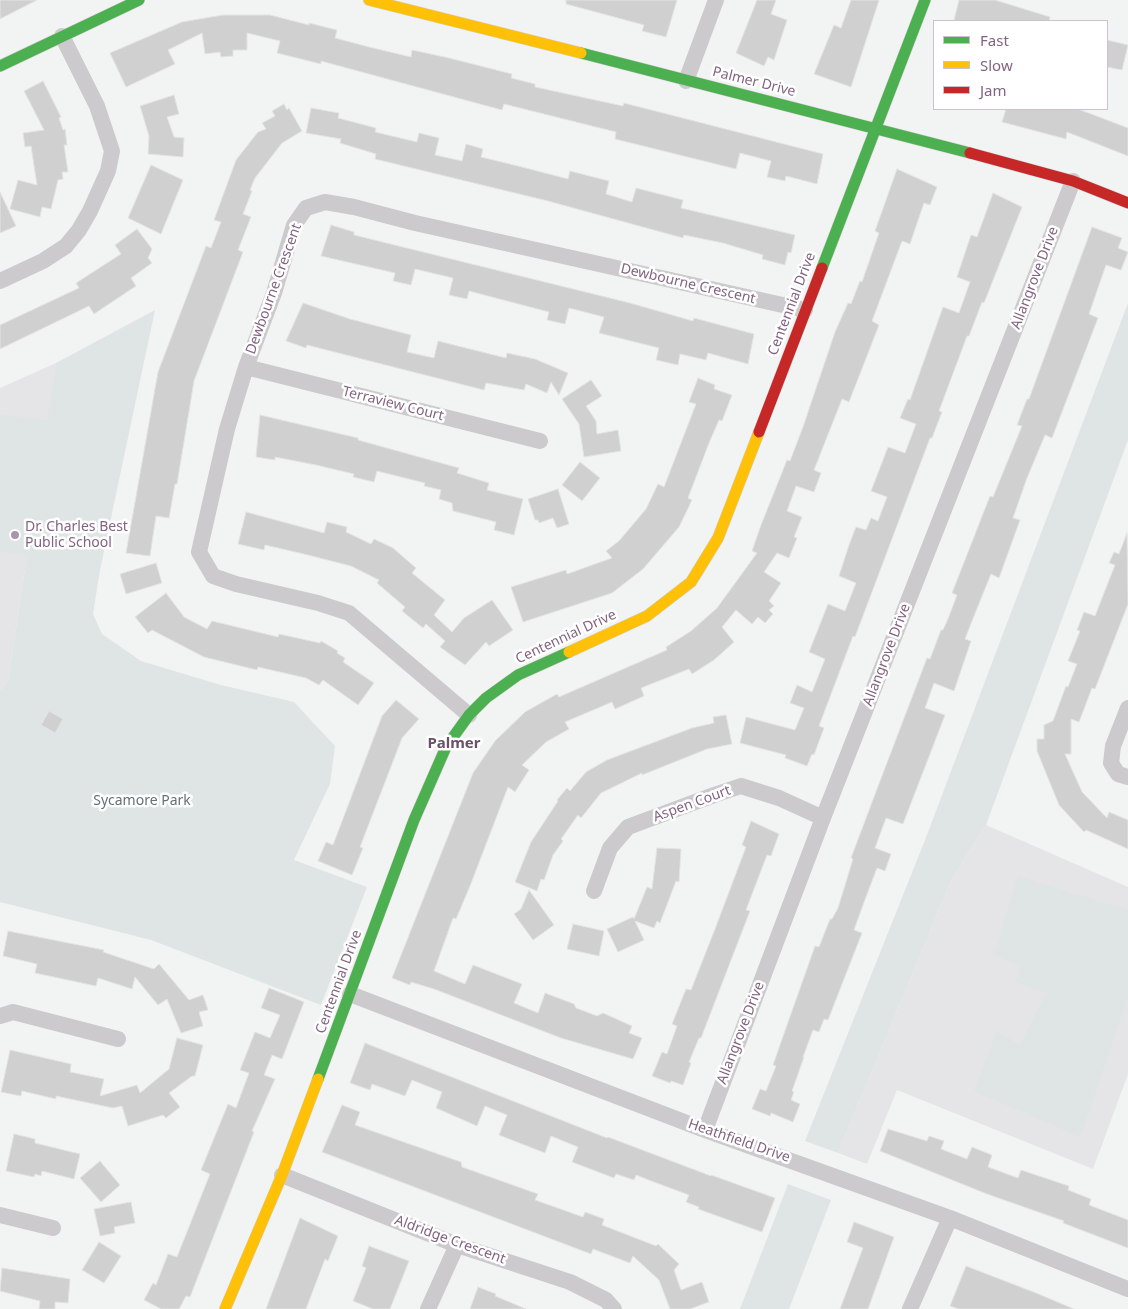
<!DOCTYPE html>
<style>
body{margin:0}
#map{position:relative;width:1128px;height:1309px;overflow:hidden;background:#f2f4f3;font-family:"Noto Sans",sans-serif}
canvas{display:block}
.legend{position:absolute;left:933px;top:20px;width:175px;height:90px;box-sizing:border-box;background:#fff;border:1px solid #cdc1cd;margin:0;padding:6px 9px;list-style:none;font-size:15px;color:#826482}
.legend li{display:flex;align-items:center;gap:10px;height:25px}
.legend b{width:25px;border:1px solid #cdc1cd}
</style>
<div id="map">
<canvas width="1128" height="1309"></canvas>
<ul class="legend">
<li><b style="height:6px;background:#4caf50"></b>Fast</li>
<li><b style="height:6px;background:#ffc107"></b>Slow</li>
<li><b style="height:6px;background:#c62828"></b>Jam</li>
</ul>
</div>
<script>
const ctx = document.querySelector('canvas').getContext('2d');
ctx.lineJoin = 'round';
function fill(path, color) { ctx.fillStyle = color; ctx.fill(path, 'evenodd'); }
const poly = rows => new Path2D(rows.map(r => 'M' + r).join(''));
function strokePath(path, color, width, dash) { ctx.strokeStyle = color; ctx.lineWidth = width; ctx.lineCap = dash ? 'butt' : 'round'; ctx.setLineDash(dash || []); ctx.stroke(path); }
function write(font, color, halo, rows, align = 'center') {
  ctx.font = font + ' "Noto Sans",sans-serif'; ctx.lineWidth = 5; ctx.setLineDash([]); ctx.textBaseline = 'middle'; ctx.strokeStyle = halo; ctx.fillStyle = color; for (const [text, x, y, turn = 0] of rows) {
    ctx.save(); ctx.translate(x, y); ctx.rotate((+turn || 0) * Math.PI / 180); ctx.textAlign = isNaN(turn) ? turn : align; if (halo) ctx.strokeText(text, 0, 0); ctx.fillText(text, 0, 0); ctx.restore();
  }
}
const built = poly([
 [56,363,8,681,0,690,0,388],
 [986,825,1128,887,1128,1074,1093,1169,897,1090,867,1164,838,1153,952,879]
]);
const green = poly([
 [1128,303,1128,440,986,825,952,879,838,1153,805,1141,925,840],
 [155,310,100,570,93,614,102,634,141,661,221,685,294,702,335,746,330,784,294,860,367,887,321,1005,151,940,0,902,0,690,8,681,27,555,0,552,0,415,47,420,56,363],
 [1018,876,1128,910,1128,997,1080,1137,974,1091,997,1031,1020,1045,1046,993,1016,982,1020,966,994,955],
 [788,1184,831,1200,789,1309,740,1309]
]);
const building = poly([
 [0,0,37,0,0,19,0,0],
 [566,0,677,0,666,37,642,31,644,25,566,4,566,0],
 [757,0,776,0,771,14,787,20,774,60,768,57,764,66,736,53,757,0],
 [851,0,879,0,851,87,814,74,834,25,841,28,851,0],
 [959,0,995,0,1050,17,1049,21,961,21,954,20,959,0],
 [223,15,270,15,309,25,309,23,337,30,335,38,369,47,411,57,412,50,449,58,512,74,511,78,535,84,535,87,623,106,624,103,823,154,817,184,786,176,785,181,767,177,771,161,740,153,736,169,615,139,616,132,504,104,502,110,321,61,321,64,277,53,280,41,247,33,247,50,233,50,233,56,221,57,220,52,205,54,202,33,168,50,175,64,126,87,110,53,182,22,223,15],
 [1107,40,1128,45,1122,70,1107,67,1107,40],
 [43,81,61,117,59,118,63,130,65,129,67,145,64,145,68,172,62,172,63,179,58,180,51,209,42,207,40,217,10,209,18,180,37,185,31,146,25,147,23,133,44,130,24,91,43,81],
 [174,95,179,114,167,117,174,137,184,138,183,157,148,154,149,136,140,106,174,95],
 [284,104,287,110,289,108,302,131,282,143,255,178,250,190,252,191,243,214,251,217,238,250,243,252,194,381,177,484,175,484,169,518,156,516,150,556,126,553,158,372,206,246,211,248,221,222,214,220,236,160,258,132,266,129,262,123,275,116,272,111,284,104],
 [311,108,339,113,338,118,376,128,375,132,417,142,419,133,439,138,435,155,462,161,466,144,483,149,481,157,522,167,568,179,570,171,609,181,606,194,632,202,636,188,683,200,681,208,795,235,791,253,788,252,785,265,762,259,763,255,723,243,684,235,683,238,548,201,375,159,376,154,340,143,341,139,306,133,311,108],
 [1006,109,1078,109,1128,128,1128,156,1067,132,1066,139,1002,122,1006,109],
 [151,165,183,180,161,234,128,218,151,165],
 [897,169,937,187,930,205,924,203,910,244,902,241,872,321,879,325,849,402,842,399,814,470,821,473,814,492,796,486,787,511,802,517,794,537,797,538,789,558,777,553,764,572,781,583,769,601,774,606,769,610,773,614,765,623,758,617,752,624,736,610,722,627,734,642,714,660,692,674,689,669,641,688,644,696,615,709,612,702,565,722,569,729,546,742,522,765,529,770,515,792,508,787,470,886,456,919,453,918,434,971,465,984,473,965,522,984,514,1003,538,1013,545,993,574,1004,576,1008,597,1016,603,1013,632,1026,629,1033,642,1038,633,1059,561,1038,434,989,411,982,410,985,392,978,473,773,495,741,525,712,557,694,559,697,667,650,666,647,691,631,717,608,757,553,752,551,761,525,787,460,790,461,803,427,835,332,848,303,851,304,860,281,862,282,879,233,875,231,897,169],
 [0,192,16,226,0,233,0,192],
 [993,193,1022,207,984,303,982,302,969,336,967,336,939,411,942,412,932,438,930,438,855,637,853,636,819,726,824,728,814,755,812,754,807,766,785,758,786,755,740,743,746,717,795,730,804,708,790,703,797,685,812,692,825,659,809,652,828,604,845,611,856,583,839,576,849,545,856,527,866,530,871,518,878,521,887,497,871,491,888,447,905,453,916,424,900,418,908,399,910,400,943,307,959,313,970,282,957,277,971,235,977,237,993,193],
 [331,225,354,232,354,235,630,303,693,321,694,318,754,334,748,364,708,353,706,360,680,354,678,365,656,360,659,348,599,333,604,317,569,308,565,324,547,320,549,312,469,291,467,299,449,295,453,278,415,269,411,285,393,281,395,273,321,256,331,225],
 [1092,227,1122,238,1118,248,1128,252,1121,270,1106,265,1089,314,1098,318,1052,438,1045,435,1027,478,1013,518,1020,520,999,578,991,574,974,616,965,639,971,641,954,691,934,683,925,708,945,715,903,824,886,818,875,848,891,854,885,871,877,868,863,905,854,930,862,933,828,1020,824,1019,819,1032,813,1030,803,1057,804,1057,792,1091,794,1092,791,1100,800,1104,793,1122,771,1113,770,1116,752,1109,760,1089,766,1091,776,1066,773,1065,781,1042,815,946,819,947,830,919,832,919,838,908,853,859,851,858,877,789,927,658,930,659,941,630,943,630,948,619,957,595,952,593,990,496,993,497,1022,426,1017,425,1027,399,1029,399,1092,227],
 [137,229,152,249,148,258,152,263,131,278,136,286,94,314,89,306,0,349,0,325,79,288,76,283,121,254,115,245,137,229],
 [303,303,350,319,411,335,407,352,434,358,438,341,506,358,507,353,535,359,568,373,559,395,551,382,547,393,526,384,524,390,486,383,484,390,307,345,306,348,286,341,303,303],
 [698,378,715,385,714,389,732,395,722,421,719,420,709,443,688,498,692,500,679,527,643,569,612,593,523,622,511,587,566,570,567,574,612,558,606,551,619,541,646,509,658,484,664,487,696,404,689,402,698,378],
 [591,380,602,396,586,406,596,421,597,434,618,430,621,451,584,457,579,424,562,399,591,380],
 [260,415,358,438,358,440,459,468,457,473,489,483,487,490,523,499,514,535,494,530,496,522,453,511,452,503,439,499,441,490,424,486,425,483,377,471,374,482,353,477,354,474,316,465,275,457,275,460,256,457,260,415],
 [580,462,600,478,582,501,562,485,580,462],
 [558,489,569,524,557,528,553,518,539,523,538,520,535,520,528,499,558,489],
 [246,512,324,533,327,522,347,527,346,532,371,544,374,539,393,548,416,568,412,573,445,600,434,615,452,632,464,618,492,600,513,630,489,646,486,642,465,665,440,647,445,641,426,624,423,628,402,611,405,607,377,583,379,580,351,566,304,554,265,545,264,550,238,544,246,512],
 [1127,533,1128,604,1095,689,1092,688,1079,722,1071,719,1071,754,1065,754,1082,792,1107,818,1109,812,1128,820,1128,849,1086,830,1084,832,1059,805,1037,751,1037,739,1044,739,1044,725,1053,721,1066,686,1068,687,1077,664,1068,661,1080,631,1077,630,1084,612,1095,616,1115,565,1109,563,1114,552,1119,554,1127,533],
 [156,563,162,583,126,594,120,574,156,563],
 [166,593,184,617,207,629,212,621,278,637,279,634,320,643,321,641,338,651,337,653,345,658,343,662,374,683,358,705,323,680,319,685,306,678,258,667,257,670,204,657,152,630,148,633,135,617,166,593],
 [396,700,419,719,402,738,360,847,363,848,352,875,318,861,326,842,333,845,382,716,396,700],
 [49,711,63,719,55,733,41,725,49,711],
 [726,715,732,744,707,749,642,775,642,773,601,793,581,818,578,815,561,839,563,841,553,855,544,880,541,879,537,891,515,882,531,842,558,801,557,800,567,788,570,791,586,772,607,760,692,728,714,723,713,717,726,715],
 [751,821,779,834,771,856,767,855,746,910,750,911,701,1038,699,1038,689,1062,691,1063,683,1085,671,1081,670,1083,652,1076,662,1052,667,1054,677,1026,672,1024,686,989,691,990,715,929,746,847,742,845,751,821],
 [657,848,681,849,679,882,676,881,660,923,657,921,654,928,635,921,644,940,618,952,607,929,633,917,634,919,647,887,652,889,657,848],
 [529,890,554,925,533,940,514,914,521,909,529,890],
 [573,924,604,931,599,956,567,949,573,924],
 [8,931,104,950,103,952,154,969,159,964,189,1000,203,995,208,1010,199,1012,203,1026,181,1033,167,999,158,1005,135,977,132,989,98,978,96,986,35,973,37,964,3,956,8,931],
 [269,988,304,1002,282,1059,272,1055,264,1075,275,1079,252,1131,254,1132,190,1297,186,1296,179,1309,161,1309,144,1300,153,1283,156,1285,168,1254,177,1257,210,1174,201,1170,208,1153,228,1104,236,1108,249,1073,240,1070,255,1032,270,1038,280,1015,261,1008,269,988],
 [177,1038,203,1045,195,1076,192,1076,169,1093,180,1107,166,1118,163,1115,128,1126,122,1106,113,1108,56,1096,56,1099,22,1091,21,1096,1,1092,10,1050,71,1064,70,1072,104,1079,100,1096,137,1085,140,1093,169,1069,177,1038],
 [365,1043,607,1138,608,1137,711,1176,711,1175,775,1198,762,1232,698,1209,699,1207,686,1202,689,1195,654,1182,636,1175,634,1180,616,1174,614,1178,572,1162,578,1147,551,1136,545,1153,499,1135,507,1115,485,1106,477,1126,436,1108,442,1092,412,1080,405,1096,372,1084,370,1090,350,1083,365,1043],
 [342,1105,360,1112,355,1125,461,1162,462,1167,538,1194,535,1200,583,1217,585,1212,604,1219,602,1225,656,1246,658,1244,679,1264,674,1270,681,1290,702,1282,709,1302,690,1309,670,1309,659,1280,633,1256,630,1263,593,1249,591,1254,322,1152,342,1105],
 [888,1129,927,1141,929,1136,944,1141,941,1149,967,1159,972,1147,992,1155,988,1167,1018,1178,1021,1170,1069,1186,1068,1190,1091,1199,1089,1205,1128,1220,1128,1248,1063,1223,1064,1221,987,1194,880,1151,888,1129],
 [14,1134,35,1139,35,1143,80,1154,74,1179,42,1171,41,1176,35,1174,34,1177,6,1171,14,1134],
 [100,1161,120,1185,101,1202,80,1178,100,1161],
 [131,1202,135,1223,114,1227,115,1233,100,1236,94,1209,131,1202],
 [300,1218,338,1236,328,1261,325,1259,306,1309,266,1309,300,1218],
 [854,1222,894,1237,868,1309,840,1309,863,1248,847,1242,854,1222],
 [99,1242,121,1256,104,1283,82,1270,99,1242],
 [369,1246,409,1261,390,1309,373,1309,353,1301,366,1268,362,1266,369,1246],
 [966,1266,1036,1293,1074,1309,959,1309,950,1306,966,1266],
 [2,1268,70,1279,68,1303,55,1302,55,1309,39,1309,40,1301,0,1291,2,1268],
 [478,1287,496,1294,495,1296,526,1309,470,1309,478,1287]
]);
const street = poly([
 [686,81,716,0],
 [0,281,43,261,66,246,79,230,90,211,108,171,112,151,97,106,62,36],
 [246,367,540,441],
 [1128,708,1113,746,1111,763,1118,774,1128,777],
 [469,715,349,613,318,603,236,584,213,576,199,552,227,429,246,367,274,293,294,225,306,208,325,202,354,207,415,223,805,310],
 [594,891,610,848,628,827,714,795,741,786,779,798,823,818],
 [350,994,705,1130,950,1218,1128,1289],
 [0,1016,13,1012,118,1039],
 [705,1130,823,818,1073,181],
 [282,1175,457,1245,570,1282,606,1300,614,1309],
 [0,1215,53,1228],
 [428,1309,457,1245],
 [910,1309,950,1218]
]);
const fast = poly([
 [581,53,970,153],
 [0,66,139,0],
 [822,268,925,0],
 [318,1079,414,820,446,747,469,715,486,698,518,675,569,652]
]);
const slow = poly([
 [369,0,581,53],
 [569,652,647,616,691,582,718,538,759,432],
 [225,1309,282,1175,318,1079]
]);
const jam = poly([
 [970,153,1073,181,1128,203],
 [759,432,822,268]
]);
const markers = [
 [15,535,5,"#a996aa"]
];
const streetNames = [
 ["Palmer Drive",754,82,14],
 ["Allangrove Drive",1035,278,-69],
 ["Dewbourne Crescent",688,284,13],
 ["Dewbourne Crescent",274,289,-70],
 ["Centennial Drive",792,304,-69],
 ["Terraview Court",393,404,14],
 ["Centennial Drive",566,637,-25],
 ["Allangrove Drive",887,655,-69],
 ["Aspen Court",692,804,-20],
 ["Centennial Drive",339,982,-70],
 ["Allangrove Drive",741,1033,-69],
 ["Heathfield Drive",739,1141,19],
 ["Aldridge Crescent",450,1240,20]
];
const poiNames = [
 ["Dr. Charles Best",25,527],
 ["Public School",25,543]
];
const parkNames = [
 ["Sycamore Park",142,801]
];
const neighbourhoodNames = [
 ["Palmer",454,744]
];
fill(built, '#e5e4e6');
fill(green, '#dfe5e5');
fill(building, '#d1d0d1');
strokePath(building, '#e2e3e2', 1);
strokePath(fast, '#d2d0d2', 12);
strokePath(slow, '#d2d0d2', 12);
strokePath(jam, '#d2d0d2', 12);
strokePath(street, '#cccacc', 16);
strokePath(fast, '#4caf50', 11);
strokePath(slow, '#ffc107', 11);
strokePath(jam, '#c62828', 11);
for (const [x, y, r, color] of markers) { const dot = new Path2D(); dot.arc(x, y, r, 0, 2 * Math.PI); ctx.fillStyle = color; ctx.fill(dot); strokePath(dot, '#fff', 2); }
write('14px', '#826482', '#fff', streetNames);
write('14px', '#826482', '#fff', poiNames, 'left');
write('14px', '#63727a', '#fff', parkNames);
write('bold 15px', '#675268', '#fff', neighbourhoodNames);
</script>
